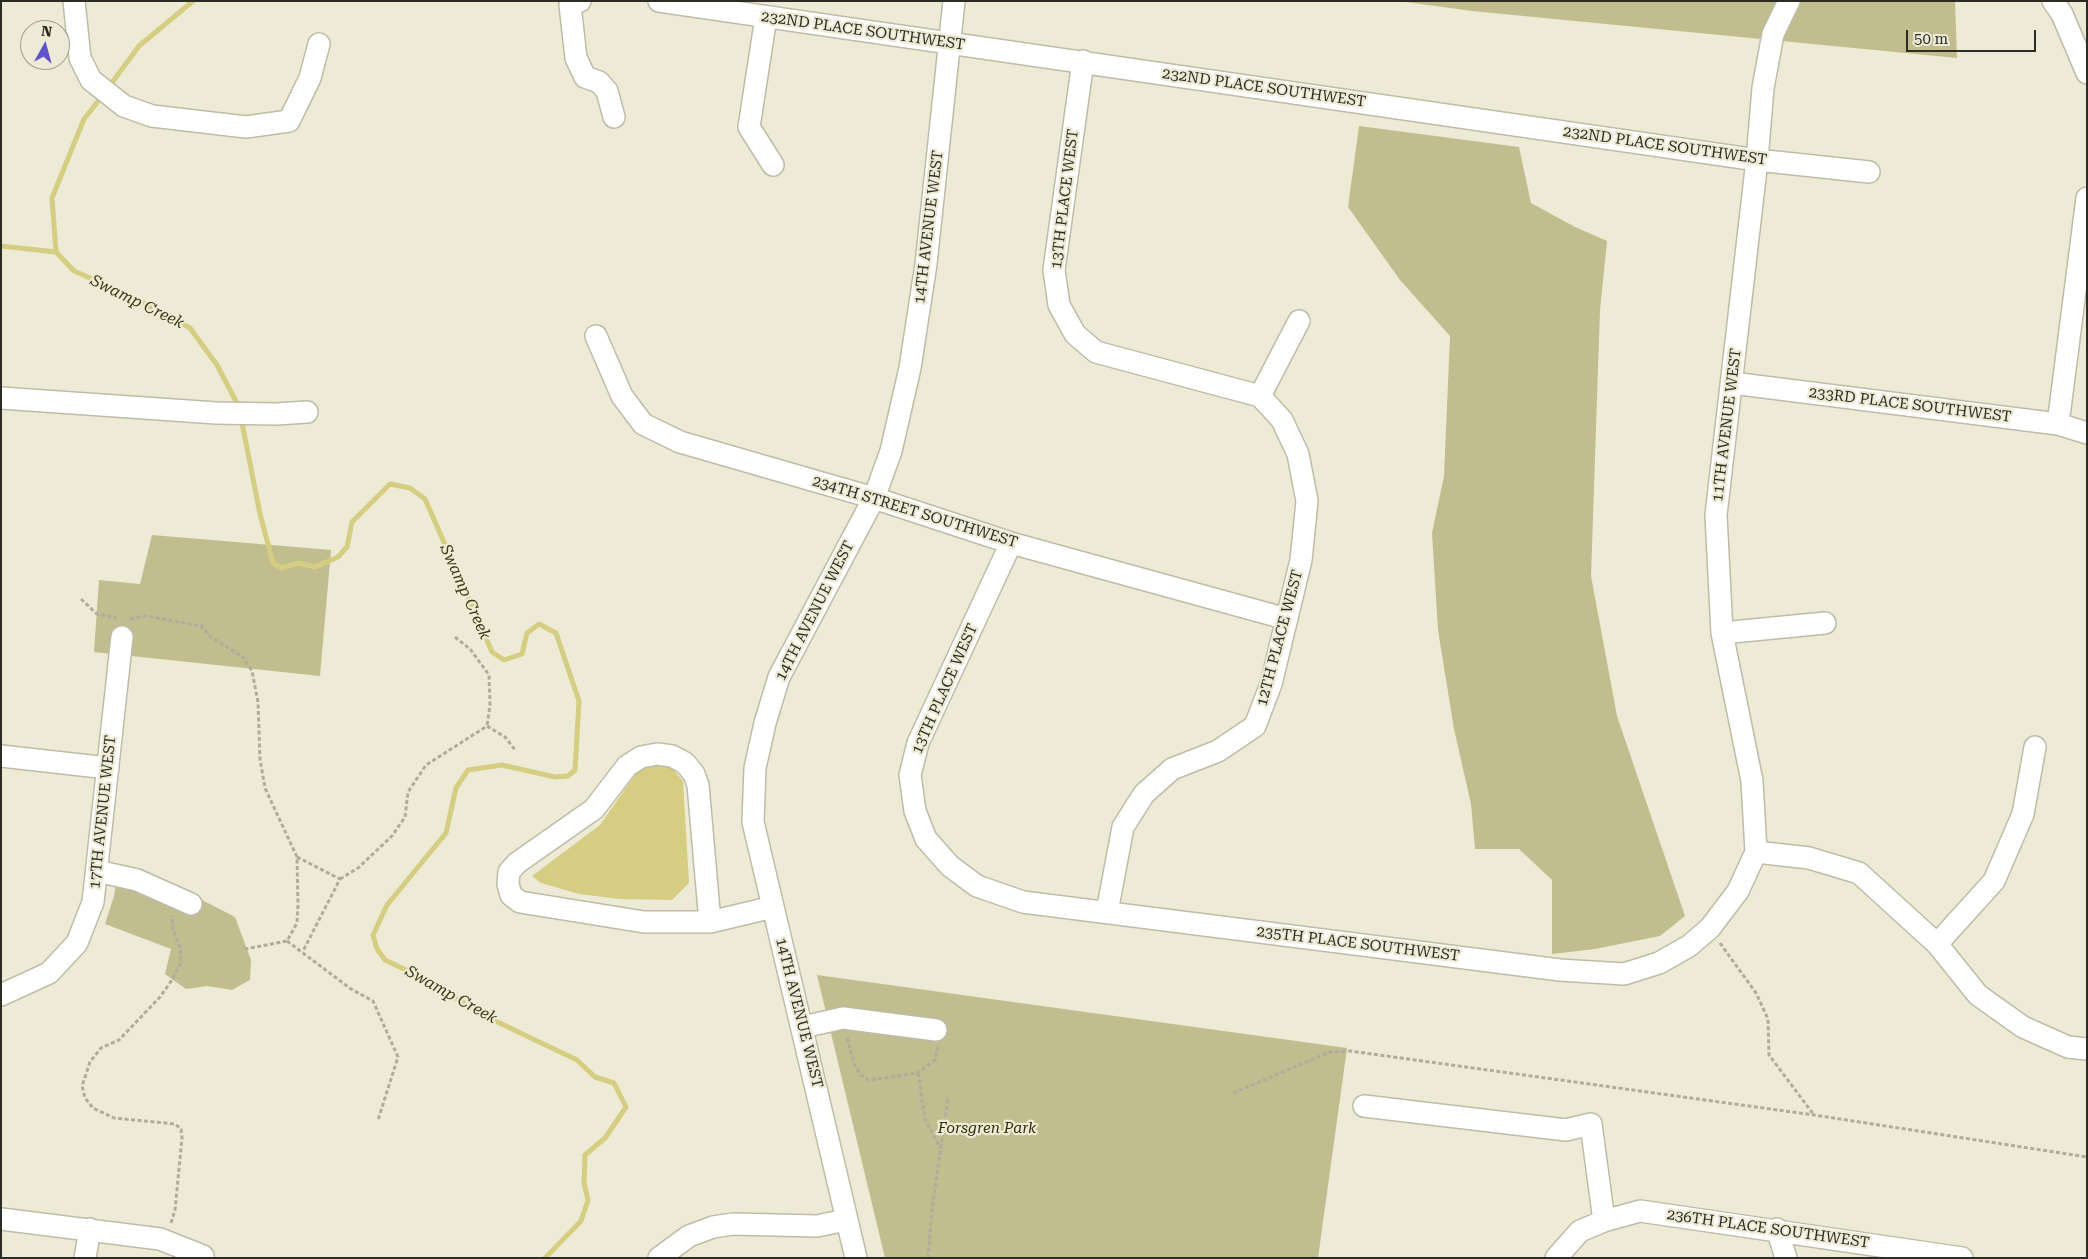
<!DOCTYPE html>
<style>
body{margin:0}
#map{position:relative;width:2088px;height:1259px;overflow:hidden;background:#edebd5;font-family:"Roboto Serif",serif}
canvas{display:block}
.frame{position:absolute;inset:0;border:2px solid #2d2c24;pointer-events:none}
.north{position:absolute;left:20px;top:20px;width:50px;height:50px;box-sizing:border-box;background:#edebd5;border:1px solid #a09f8e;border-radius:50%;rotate:7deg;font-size:14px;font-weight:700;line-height:20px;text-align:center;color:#2d2c24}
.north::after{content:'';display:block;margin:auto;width:18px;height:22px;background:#6054cc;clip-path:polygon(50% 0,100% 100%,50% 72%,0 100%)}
.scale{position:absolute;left:1906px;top:30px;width:130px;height:22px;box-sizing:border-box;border:2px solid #2d2c24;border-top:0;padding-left:6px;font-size:15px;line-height:18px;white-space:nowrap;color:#2d2c24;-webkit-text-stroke:4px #edebd5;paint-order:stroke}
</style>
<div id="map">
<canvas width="2088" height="1259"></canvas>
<div class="frame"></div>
<div class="north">N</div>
<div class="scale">50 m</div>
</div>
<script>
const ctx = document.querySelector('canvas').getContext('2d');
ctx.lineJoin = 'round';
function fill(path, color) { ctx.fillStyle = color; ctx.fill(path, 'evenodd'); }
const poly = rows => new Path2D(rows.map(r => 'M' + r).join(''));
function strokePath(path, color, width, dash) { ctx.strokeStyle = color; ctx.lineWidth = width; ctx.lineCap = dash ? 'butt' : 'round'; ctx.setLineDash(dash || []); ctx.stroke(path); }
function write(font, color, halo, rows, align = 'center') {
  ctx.font = font + ' "Roboto Serif",serif'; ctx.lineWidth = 4.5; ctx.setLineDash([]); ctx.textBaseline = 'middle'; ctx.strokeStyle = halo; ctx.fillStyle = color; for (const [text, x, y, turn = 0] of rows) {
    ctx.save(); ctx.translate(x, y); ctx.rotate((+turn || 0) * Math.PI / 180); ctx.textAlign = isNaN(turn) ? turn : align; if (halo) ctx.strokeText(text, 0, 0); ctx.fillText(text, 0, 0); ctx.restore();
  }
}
const green = poly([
 [1399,1,1955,1,1957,58,1472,11],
 [1359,126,1519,147,1531,203,1575,227,1607,241,1600,310,1591,576,1617,716,1685,916,1660,936,1595,949,1552,954,1552,880,1519,849,1475,849,1471,804,1454,729,1438,630,1432,533,1444,476,1450,336,1400,280,1348,207],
 [152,535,331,550,320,676,94,652,99,580,140,584],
 [119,864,142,869,235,917,251,960,250,980,232,990,207,986,186,989,165,974,171,949,105,924,114,896],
 [817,975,1347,1048,1318,1258,885,1258]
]);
const water = poly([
 [662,764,673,769,683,781,689,883,672,900,620,899,579,894,541,883,532,876,600,825,637,772,650,766]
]);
const stream = poly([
 [108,88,139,46,193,1],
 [103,95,84,119,52,198,56,252,74,271,127,294,190,328,217,365,239,407],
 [1,246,56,252],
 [241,418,260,514,273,563,282,568,299,563,315,567,338,557,347,547,352,522,390,484,410,488,425,499,492,652,504,660,522,654,527,633,539,624,556,633,579,701,575,770,568,776,555,777,502,765,468,770,456,788,446,833,387,905,373,935,377,949,385,960,421,977,487,1017,577,1060,595,1077,614,1083,626,1107,605,1138,585,1155,584,1183,588,1200,581,1221,545,1258]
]);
const path = poly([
 [81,599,97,614,117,618],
 [130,619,146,616,201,626,211,637,243,657,252,671,258,702,260,759,265,788,297,857,298,905,297,923,287,941,245,949],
 [455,637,470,649,489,675,490,705,487,726],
 [297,857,340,879,303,951],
 [340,879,358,868,392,836,405,817,408,792,426,765,487,726,505,737,516,751],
 [287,941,351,989,373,1001,398,1057,378,1120],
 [1720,943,1756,993,1768,1019,1769,1055,1814,1115],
 [847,1038,855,1066,861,1075,869,1080,918,1073,935,1060,938,1047],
 [918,1073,925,1119,940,1148],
 [1233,1093,1330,1052,1350,1051,1814,1115,2087,1157],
 [171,1223,175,1210,182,1138,181,1129,175,1124,114,1118,93,1108,85,1098,82,1086,90,1062,101,1048,119,1040,160,997,172,980,181,962,180,947,173,930,172,916],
 [928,1258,932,1209,948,1098]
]);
const minor = poly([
 [74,1,80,58,91,80,124,106,152,116,246,127,289,121,310,78,319,44],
 [580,1,570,5,576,58,585,77,599,82,607,91,614,117],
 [659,1,1757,160,1869,172],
 [2053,1,2062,14,2087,73],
 [766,17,749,127,773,165],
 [1083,61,1054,270,1059,305,1075,334,1096,352,1260,396],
 [596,336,622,396,643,424,680,442,874,498,1011,543,1287,619],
 [1732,383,2058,424,2087,433],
 [1260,396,1299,321],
 [1,398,216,413,276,414,307,412],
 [2058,424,2087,198],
 [1011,543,918,743,910,775,915,811,926,839,950,866,977,886,1023,902,1560,970,1624,974,1659,963,1689,946,1710,928,1738,891,1756,852,1752,781,1722,633,1716,515,1757,160,1763,88,1773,34,1789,1],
 [1722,633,1825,623],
 [1,756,108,768],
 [1756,852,1809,858,1859,873,1937,944,1978,995,2023,1027,2068,1047,2087,1049],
 [97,871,137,880,191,904],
 [1107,912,1123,827,1144,794,1172,769,1218,751,1255,726,1271,684,1301,560,1307,501,1298,454,1282,420,1260,396],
 [710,922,698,785,694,774,685,763,672,756,657,754,641,757,627,766,594,809,517,863,509,872,508,884,511,895,520,902,644,922,710,922,773,907],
 [1937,944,1994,881,2023,814,2035,747],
 [1,995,49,973,77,943,93,902,122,637],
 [803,1027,843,1018,936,1030],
 [1364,1106,1566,1130,1591,1124,1604,1221],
 [1,1219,160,1239,203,1256],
 [1777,1229,1786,1258],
 [85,1258,90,1229],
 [659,1258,689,1236,713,1227,733,1224,817,1226,846,1220],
 [856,1258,753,822,755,768,765,723,779,677,874,498,891,451,910,368,926,264,954,1],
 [1556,1258,1580,1231,1604,1221,1640,1211,1962,1258]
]);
const streetNames = [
 ["232ND PLACE SOUTHWEST",863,31,8],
 ["232ND PLACE SOUTHWEST",1264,88,8],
 ["232ND PLACE SOUTHWEST",1665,146,8],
 ["13TH PLACE WEST",1065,199,-83],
 ["14TH AVENUE WEST",929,227,-83],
 ["233RD PLACE SOUTHWEST",1910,405,7],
 ["11TH AVENUE WEST",1727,425,-83],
 ["234TH STREET SOUTHWEST",915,512,17],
 ["14TH AVENUE WEST",815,611,-63],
 ["12TH PLACE WEST",1280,638,-75],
 ["13TH PLACE WEST",945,689,-66],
 ["17TH AVENUE WEST",103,812,-84],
 ["235TH PLACE SOUTHWEST",1358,944,7],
 ["14TH AVENUE WEST",799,1013,76],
 ["236TH PLACE SOUTHWEST",1768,1229,8]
];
const parkNames = [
 ["Forsgren Park",987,1129]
];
const waterNames = [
 ["Swamp Creek",137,302,26],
 ["Swamp Creek",465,592,66],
 ["Swamp Creek",451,995,29]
];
fill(green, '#c1bd8f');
fill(water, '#d5cd81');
strokePath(stream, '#d5cd81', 5);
strokePath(minor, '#bebca7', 24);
strokePath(path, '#aeac9b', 3, [4, 2.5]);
strokePath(minor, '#fff', 21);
write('15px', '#2d2c24', '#edebd5', streetNames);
write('italic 15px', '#312e0c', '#edebd5', parkNames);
write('italic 16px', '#3a3615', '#edebd5', waterNames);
</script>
